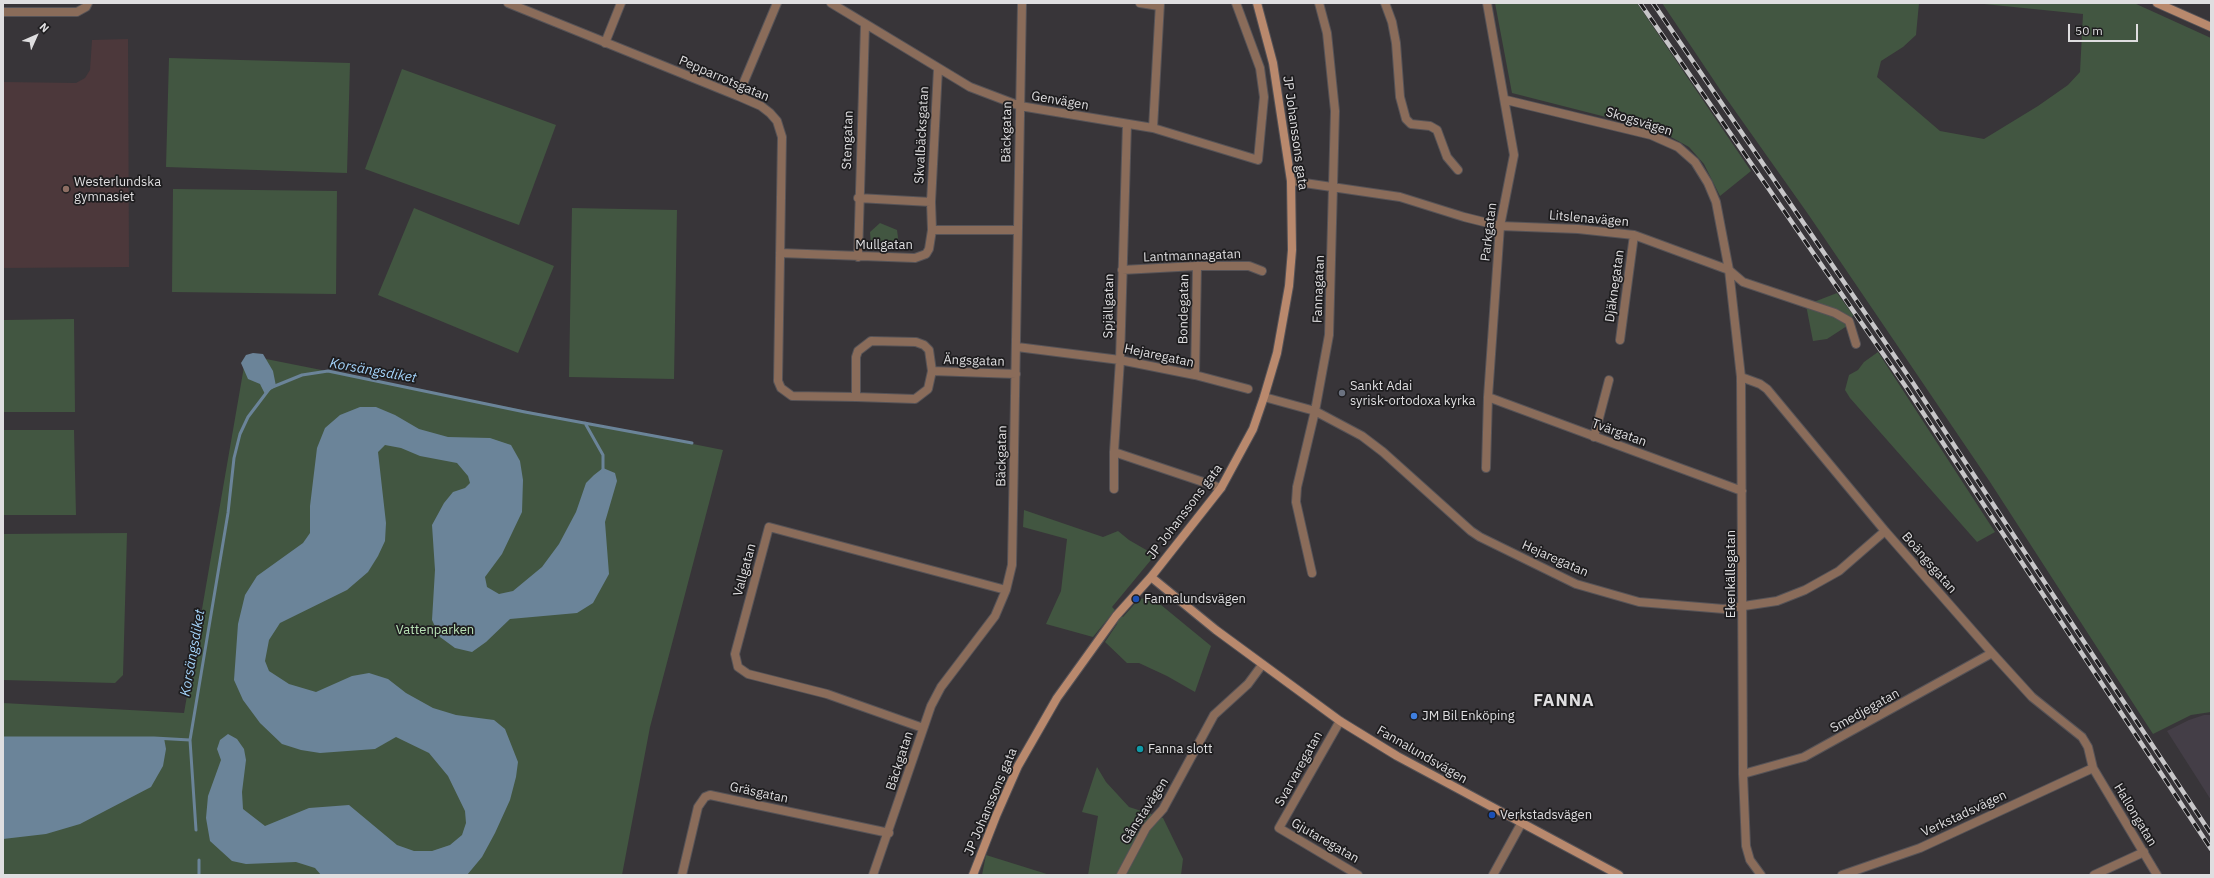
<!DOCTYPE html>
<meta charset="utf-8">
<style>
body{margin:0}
#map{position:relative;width:2214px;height:878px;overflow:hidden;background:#383539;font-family:"IBM Plex Sans",sans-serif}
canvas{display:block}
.frame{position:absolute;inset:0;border:4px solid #dfdee0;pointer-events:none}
.north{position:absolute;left:16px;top:16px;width:40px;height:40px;-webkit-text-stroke:3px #1e1d1f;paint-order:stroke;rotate:45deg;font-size:11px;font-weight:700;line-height:16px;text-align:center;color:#dfdee0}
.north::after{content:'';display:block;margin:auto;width:14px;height:18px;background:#dfdee0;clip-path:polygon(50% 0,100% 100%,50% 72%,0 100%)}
.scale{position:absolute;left:2068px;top:24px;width:70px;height:18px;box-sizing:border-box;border:2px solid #dfdee0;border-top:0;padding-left:5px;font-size:12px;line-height:14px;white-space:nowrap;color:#dfdee0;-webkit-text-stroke:3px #1e1d1f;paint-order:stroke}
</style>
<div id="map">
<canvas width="2214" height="878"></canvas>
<div class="frame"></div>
<div class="north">N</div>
<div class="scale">50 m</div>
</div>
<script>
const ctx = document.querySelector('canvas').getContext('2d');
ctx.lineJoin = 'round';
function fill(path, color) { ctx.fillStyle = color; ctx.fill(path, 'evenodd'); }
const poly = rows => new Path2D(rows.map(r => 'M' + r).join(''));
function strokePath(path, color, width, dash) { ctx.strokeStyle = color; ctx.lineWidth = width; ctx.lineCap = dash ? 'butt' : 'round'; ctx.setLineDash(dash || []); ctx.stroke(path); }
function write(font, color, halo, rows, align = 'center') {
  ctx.font = font + ' "IBM Plex Sans",sans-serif'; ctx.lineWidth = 3.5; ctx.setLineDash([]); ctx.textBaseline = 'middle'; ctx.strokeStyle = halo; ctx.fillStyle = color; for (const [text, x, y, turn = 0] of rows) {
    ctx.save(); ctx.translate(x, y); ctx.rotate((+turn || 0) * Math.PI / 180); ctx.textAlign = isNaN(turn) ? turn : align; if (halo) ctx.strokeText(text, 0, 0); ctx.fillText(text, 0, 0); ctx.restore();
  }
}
const built = poly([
 [2204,715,2211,715,2211,800,2167,731,2189,720]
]);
const education = poly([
 [128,39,129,267,3,268,3,82,76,83,85,78,90,70,92,40]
]);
const green = poly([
 [1495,3,1637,3,1751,171,1720,196,1704,164,1689,147,1671,137,1606,117,1512,93],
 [1662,3,1919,3,1916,35,1903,47,1881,61,1877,77,1940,131,1984,139,2038,106,2068,85,2080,72,2083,14,1974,3,2134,3,2211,38,2211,712,2191,715,2153,734,1990,482,1808,214,1721,91],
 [169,58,350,63,347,173,166,167],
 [402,69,556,125,519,225,365,169],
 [173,189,337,191,336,294,172,292],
 [414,208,554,266,518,353,378,295],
 [572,208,677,210,674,379,569,377],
 [880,223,897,230,899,245,871,245,870,232],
 [1837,293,1853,315,1850,324,1827,339,1813,341,1806,305],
 [74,319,75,412,3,412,3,320],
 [1878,352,1995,532,1977,542,1850,398,1845,390,1849,375,1858,370,1864,362],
 [246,355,723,450,650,727,622,875,3,875,3,703,184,713],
 [3,430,74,430,76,515,3,515],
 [1024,510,1103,537,1118,531,1129,540,1155,555,1112,607,1115,610,1093,637,1046,624,1061,591,1067,539,1023,527],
 [127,533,123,675,115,683,3,680,3,534],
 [1147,598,1155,600,1211,646,1195,692,1167,676,1139,663,1127,663,1105,642,1117,624,1119,614,1123,617,1139,599],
 [1097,767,1106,782,1129,807,1163,818,1183,859,1181,875,1088,875,1098,816,1082,812],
 [986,855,1050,875,982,875]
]);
const water = poly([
 [253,353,263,354,273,371,276,386,265,394,260,384,248,379,241,363,246,355],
 [360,407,376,407,395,415,419,429,448,437,490,438,511,445,520,461,523,480,522,512,502,554,485,577,487,587,499,594,513,591,542,567,559,544,576,512,586,483,594,475,603,468,615,473,617,481,605,522,609,574,593,603,577,613,510,619,486,642,472,652,455,648,440,637,432,620,435,570,432,525,444,503,453,492,465,488,470,483,468,476,457,463,420,456,401,448,385,445,378,452,386,523,385,541,378,556,368,572,347,590,280,623,269,640,265,661,269,671,289,684,316,692,352,676,369,673,388,679,406,693,433,708,456,715,494,720,505,729,518,762,516,777,510,800,495,833,482,857,467,875,321,875,315,868,296,862,246,864,232,861,210,841,206,818,208,796,221,760,217,749,220,740,228,734,237,739,244,749,246,760,242,792,243,809,265,826,309,808,349,805,397,845,414,851,432,851,450,845,462,835,466,823,465,811,448,776,429,753,396,737,375,749,320,753,301,750,282,744,260,723,243,700,234,680,238,624,245,595,257,576,303,543,310,533,310,506,317,448,325,428,340,415],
 [3,738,164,738,166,749,163,766,151,787,80,824,46,834,3,839]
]);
const stream = poly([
 [585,423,603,455,603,472],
 [3,738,154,738,190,740],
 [196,830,190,740,228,513,234,458,240,434,248,417,270,388,302,375,328,371,525,412,692,443],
 [199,860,199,875]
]);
const street = poly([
 [508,3,738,96,761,106,770,113,777,121,782,137,778,381,781,388,792,396,856,397],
 [831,3,970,87,1020,106,1153,128,1258,160,1264,97,1260,68,1236,3],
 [1140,3,1159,6],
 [1385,3,1392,22,1396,43,1400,97,1406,119,1411,124,1430,126,1437,130,1447,157,1458,170],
 [3,12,77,12,86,7,88,3],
 [605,43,621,3],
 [738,96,777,3],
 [1506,100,1651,135,1678,147,1695,162,1708,183,1716,202,1729,270,1741,377,1743,774,1746,846,1750,860,1761,875],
 [1153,128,1160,3],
 [1291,181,1400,197,1464,217,1500,226,1578,229,1634,235,1729,270,1743,282,1835,313,1849,321,1856,344],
 [858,198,931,202],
 [932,230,931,202,938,69],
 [780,253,915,258,926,254,929,249,932,230,1018,230],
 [858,257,865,25],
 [1122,270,1197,266,1249,266,1262,271],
 [1620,340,1634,235],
 [1017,347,1120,360,1195,375,1248,389],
 [932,371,929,350,924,345,916,342,871,341,858,351,856,357,856,397,915,399,928,389,932,371,1016,374],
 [1195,375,1197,266],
 [1741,377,1760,384,1767,389,1885,531,1992,653,2032,697,2082,737,2088,747,2093,768,2157,875],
 [1264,397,1315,411,1362,436,1383,452,1471,531,1480,537,1576,584,1639,602,1724,609,1777,601,1805,590,1839,571,1885,531],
 [1488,397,1742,491],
 [1594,437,1609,380],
 [1114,452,1221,488],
 [1486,468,1488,397,1500,226,1514,155,1487,3],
 [1114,489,1114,452,1120,360,1127,124],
 [1312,573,1296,502,1297,487,1315,411,1329,335,1335,111,1327,33,1319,3],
 [1340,721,1279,828,1358,875],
 [923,728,827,694,748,674,738,667,735,654,769,527,1006,590],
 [1743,774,1804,757,1992,653],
 [682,875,698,807,705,797,710,795,889,833],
 [873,875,931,706,941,687,995,616,1006,590,1012,565,1022,3],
 [1121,875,1146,828,1163,809,1214,715,1248,684,1262,665],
 [1493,875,1521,824],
 [1842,875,1920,848,2093,768],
 [2094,875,2144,852]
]);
const secondary = poly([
 [2157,3,2211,27],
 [1151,577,1216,630,1340,721,1397,756,1619,875],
 [973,875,996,816,1018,766,1057,698,1116,616,1151,577,1221,488,1253,429,1264,397,1277,353,1289,286,1292,250,1291,181,1273,63,1257,3]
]);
const rail = poly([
 [1640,3,1906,387,2211,849],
 [1653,3,1913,383,2211,834]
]);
const markers = [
 [66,189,4,"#8d6e63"],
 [1342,393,4,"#6b7280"],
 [1136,599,4,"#1a4fb4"],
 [1414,716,4,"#3f7fe0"],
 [1140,749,4,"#0f9aa8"],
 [1492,815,4,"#1a4fb4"]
];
const streetNames = [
 ["Pepparrotsgatan",724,79,23],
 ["Genvägen",1060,101,10],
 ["Skogsvägen",1639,122,17],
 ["Bäckgatan",1007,132,-89],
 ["JP Johanssons gata",1295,133,82],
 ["Skvalbäcksgatan",922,135,-87],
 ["Stengatan",848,140,-88],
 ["Litslenavägen",1589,219,5],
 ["Parkgatan",1489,232,-83],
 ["Mullgatan",884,245],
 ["Lantmannagatan",1192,256,-2],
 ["Djäknegatan",1615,286,-82],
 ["Fannagatan",1319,289,-88],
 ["Spjällgatan",1109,306,-89],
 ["Bondegatan",1184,309,-89],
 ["Hejaregatan",1159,356,12],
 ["Ängsgatan",974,361,2],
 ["Tvärgatan",1619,433,20],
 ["Bäckgatan",1002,456,-89],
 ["JP Johanssons gata",1185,512,-53],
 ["Hejaregatan",1555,559,24],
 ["Boängsgatan",1929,563,49],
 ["Vallgatan",745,570,-75],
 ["Ekenkällsgatan",1731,574,-90],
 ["Smedjegatan",1865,711,-29],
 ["Fannalundsvägen",1422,755,30],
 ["Bäckgatan",900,761,-72],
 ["Svarvaregatan",1299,769,-61],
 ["Gräsgatan",759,793,12],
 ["JP Johanssons gata",991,802,-67],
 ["Gånstavägen",1145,811,-57],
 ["Verkstadsvägen",1964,814,-25],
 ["Hallongatan",2135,815,59],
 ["Gjutaregatan",1325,841,30]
];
const poiNames = [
 ["Westerlundska",74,182],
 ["gymnasiet",74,197],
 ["Sankt Adai",1350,386],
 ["syrisk-ortodoxa kyrka",1350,401],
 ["Fannalundsvägen",1144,599],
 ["JM Bil Enköping",1422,716],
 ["Fanna slott",1148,749],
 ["Verkstadsvägen",1500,815]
];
const parkNames = [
 ["Vattenparken",435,630]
];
const waterNames = [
 ["Korsängsdiket",373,371,10],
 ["Korsängsdiket",193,653,-80]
];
const districtNames = [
 ["FANNA",1564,701]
];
fill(built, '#443e47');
fill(education, '#4c383b');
fill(green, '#425641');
fill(water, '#6b8499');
strokePath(stream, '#6b8499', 3);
strokePath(street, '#565357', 10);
strokePath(secondary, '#565357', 10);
strokePath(street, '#8a6c5a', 8);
strokePath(secondary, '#b9896d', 8);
strokePath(rail, '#c7c6c8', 4.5);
strokePath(rail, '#1e1d1f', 3, [9]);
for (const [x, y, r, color] of markers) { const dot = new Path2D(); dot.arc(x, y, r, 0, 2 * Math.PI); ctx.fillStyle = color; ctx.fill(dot); strokePath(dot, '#1e1d1f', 1.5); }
write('13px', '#dfdee0', '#1e1d1f', streetNames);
write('13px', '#dfdee0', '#1e1d1f', poiNames, 'left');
write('13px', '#b8e1b5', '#1e1d1f', parkNames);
write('italic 14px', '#a3d2f9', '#1e1d1f', waterNames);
ctx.letterSpacing = '1px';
write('bold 17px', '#dfdee0', '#1e1d1f', districtNames);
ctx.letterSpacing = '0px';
</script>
